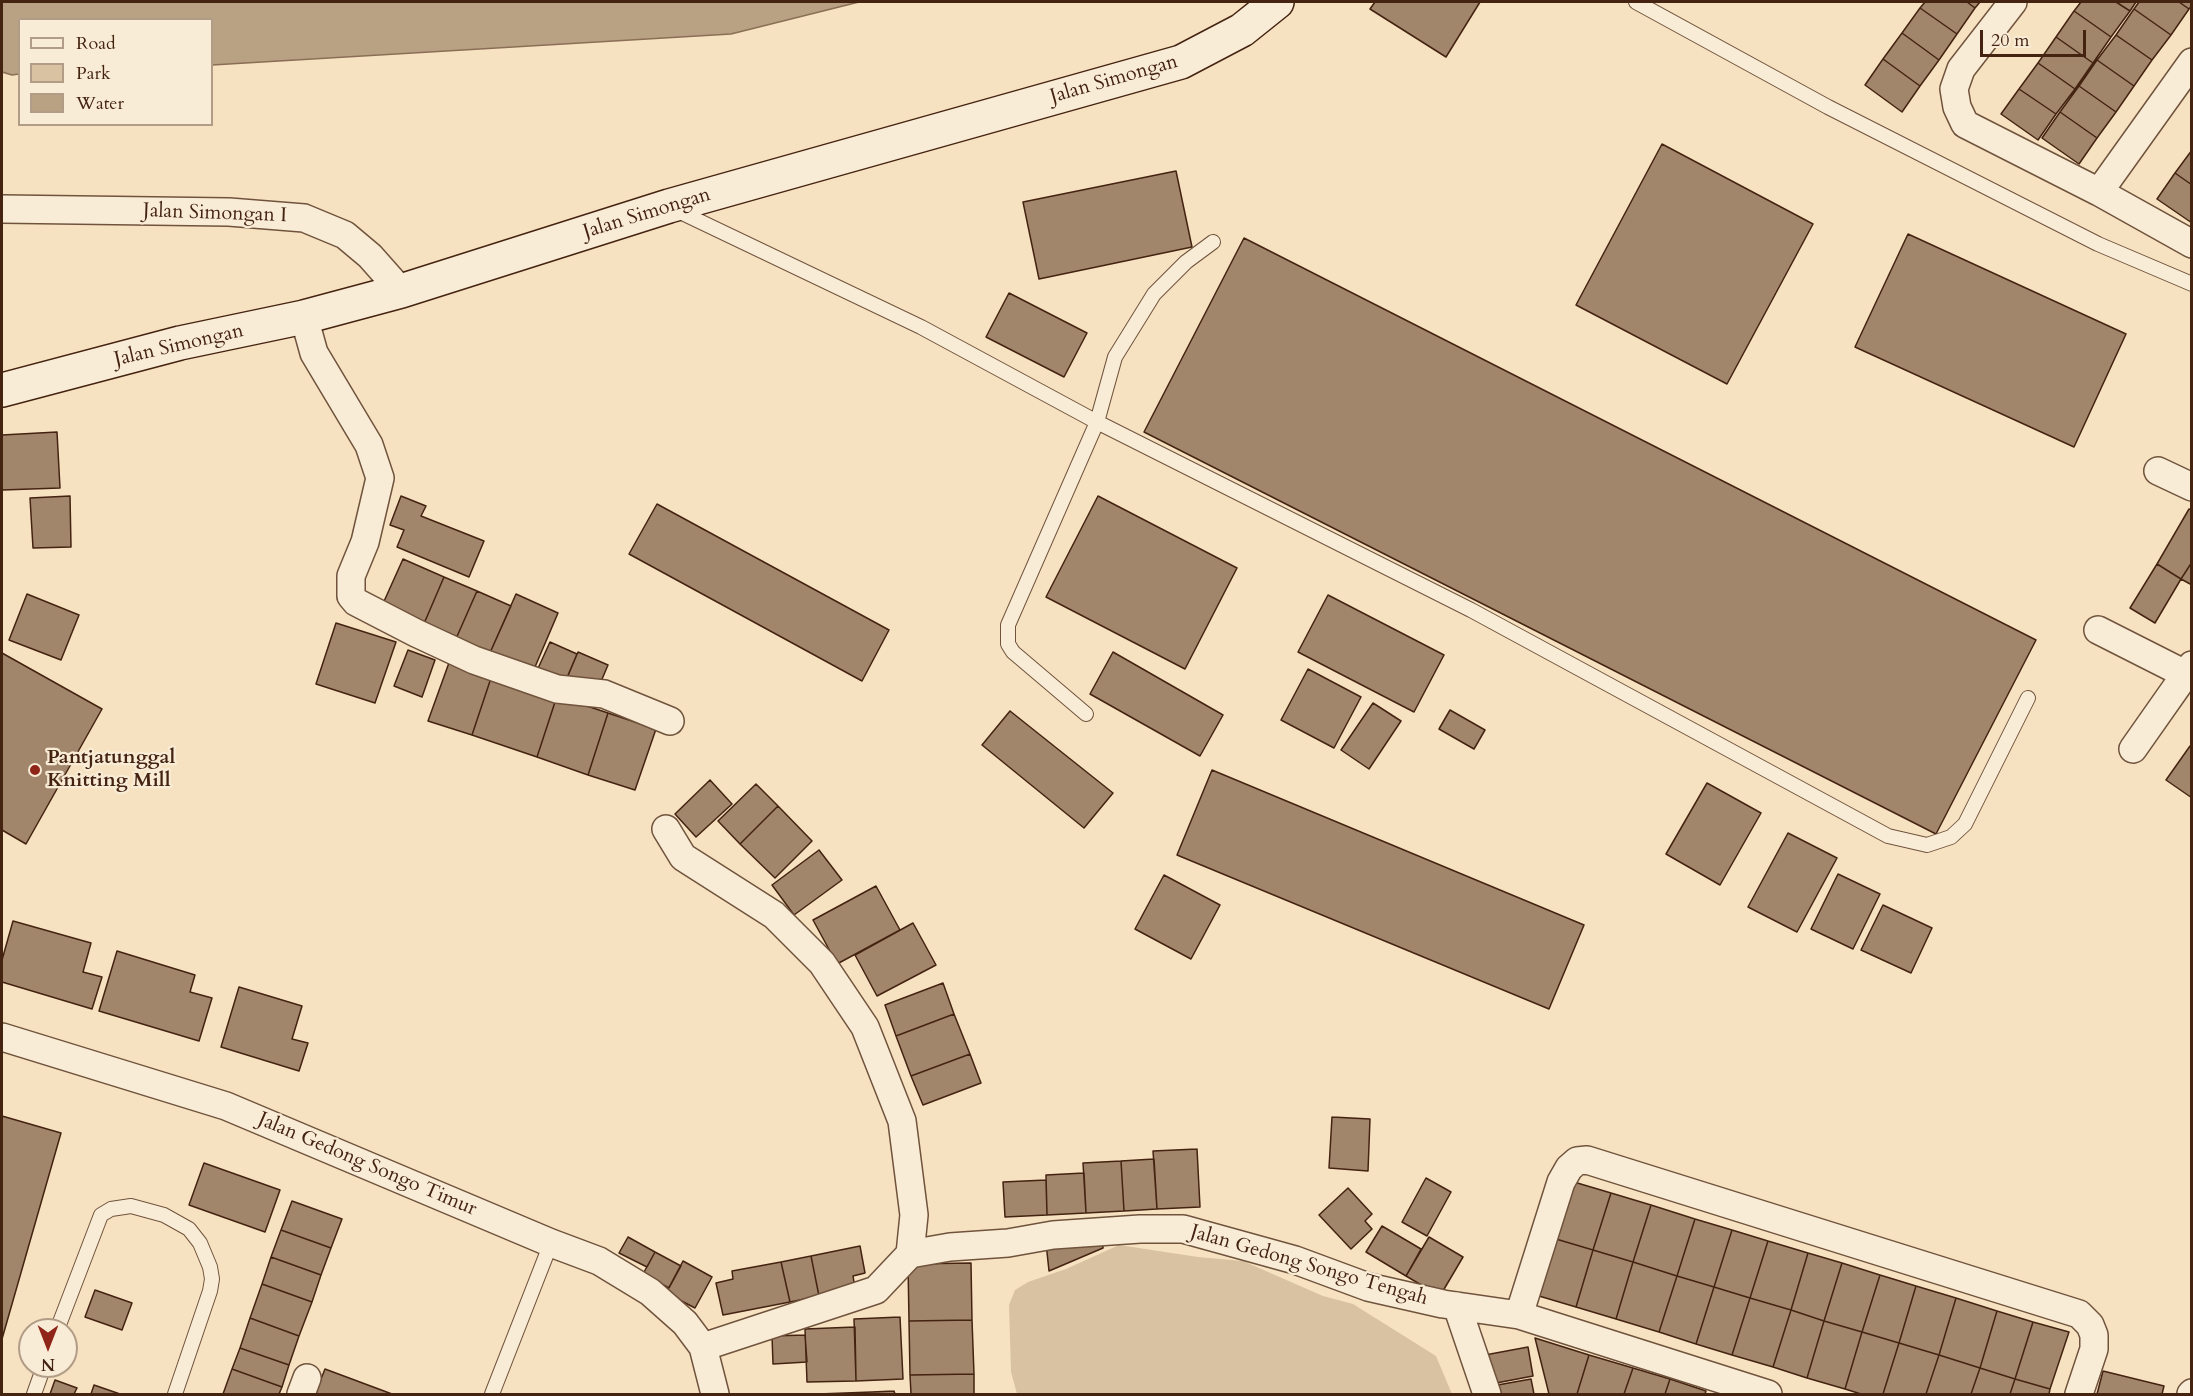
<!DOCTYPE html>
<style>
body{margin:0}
#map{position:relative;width:2193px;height:1396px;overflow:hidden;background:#f6e2c0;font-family:Cardo,serif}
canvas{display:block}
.frame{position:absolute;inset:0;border:3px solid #442311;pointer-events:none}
.legend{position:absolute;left:18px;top:18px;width:195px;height:108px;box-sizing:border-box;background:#f9ecd6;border:2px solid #b19c87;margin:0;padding:8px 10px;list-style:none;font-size:18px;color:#442311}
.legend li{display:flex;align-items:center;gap:12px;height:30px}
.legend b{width:30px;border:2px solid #b19c87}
.north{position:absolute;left:18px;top:1318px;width:60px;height:60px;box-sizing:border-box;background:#f9ecd6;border:2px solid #b19c87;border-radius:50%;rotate:180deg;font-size:16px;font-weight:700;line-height:24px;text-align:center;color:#442311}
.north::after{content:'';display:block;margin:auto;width:21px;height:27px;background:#8f2418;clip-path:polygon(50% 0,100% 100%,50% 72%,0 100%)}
.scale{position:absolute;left:1980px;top:30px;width:106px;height:27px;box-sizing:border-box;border:3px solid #442311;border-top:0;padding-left:8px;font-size:18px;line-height:21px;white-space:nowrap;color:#442311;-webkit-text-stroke:4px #f9ecd6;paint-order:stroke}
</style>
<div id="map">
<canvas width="2193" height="1396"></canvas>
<div class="frame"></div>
<ul class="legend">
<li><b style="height:8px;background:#f9ecd6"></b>Road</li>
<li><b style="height:16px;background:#d8c2a2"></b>Park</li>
<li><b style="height:16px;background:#b9a184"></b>Water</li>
</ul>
<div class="north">N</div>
<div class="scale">20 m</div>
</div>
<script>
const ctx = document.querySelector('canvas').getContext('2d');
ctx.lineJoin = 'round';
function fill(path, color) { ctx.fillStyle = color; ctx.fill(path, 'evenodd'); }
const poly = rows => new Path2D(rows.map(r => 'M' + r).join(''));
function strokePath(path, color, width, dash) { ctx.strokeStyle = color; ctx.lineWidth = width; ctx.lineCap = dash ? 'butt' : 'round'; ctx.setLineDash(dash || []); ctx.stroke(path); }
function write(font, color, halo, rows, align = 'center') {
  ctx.font = font + ' Cardo,serif'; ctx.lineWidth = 4.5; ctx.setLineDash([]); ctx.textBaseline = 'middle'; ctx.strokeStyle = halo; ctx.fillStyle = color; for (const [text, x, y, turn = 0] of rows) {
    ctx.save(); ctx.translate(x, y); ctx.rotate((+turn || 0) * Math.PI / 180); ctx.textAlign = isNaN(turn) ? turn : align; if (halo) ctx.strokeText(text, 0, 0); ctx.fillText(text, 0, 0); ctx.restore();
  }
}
const green = poly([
 [1119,1245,1198,1257,1243,1261,1323,1296,1353,1304,1436,1356,1452,1394,1017,1394,1011,1372,1009,1305,1015,1290,1028,1282,1066,1269]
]);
const water = poly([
 [2,2,859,2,731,34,212,65,212,20,20,20,19,74,12,75,2,72,2,2]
]);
const building = poly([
 [1375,2,1480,2,1446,57,1370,9,1375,2],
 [1925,2,1967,2,1975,8,1957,34,1920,8,1925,2],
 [1967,2,1980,2,1975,8,1967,2],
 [2081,2,2116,2,2130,11,2111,37,2074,11,2081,2],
 [2116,2,2136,2,2130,11,2116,2],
 [2139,2,2179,2,2189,9,2171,35,2134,9,2139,2],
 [2179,2,2192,2,2192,5,2189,9,2179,2],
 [1920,8,1957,34,1939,60,1902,33,1920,8],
 [2134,9,2171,35,2152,60,2116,35,2134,9],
 [2074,11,2111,37,2093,63,2056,37,2074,11],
 [1902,33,1939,60,1920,86,1883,59,1902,33],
 [2116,35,2152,60,2134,86,2097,60,2116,35],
 [2056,37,2093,63,2075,89,2038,63,2056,37],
 [1883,59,1920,86,1902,112,1865,85,1883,59],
 [2097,60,2134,86,2116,112,2079,86,2097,60],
 [2038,63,2075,89,2056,114,2019,89,2038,63],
 [2079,86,2116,112,2097,138,2060,112,2079,86],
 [2019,89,2056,114,2038,140,2001,114,2019,89],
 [2060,112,2097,138,2079,164,2042,138,2060,112],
 [1662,144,1813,224,1727,384,1576,305,1662,144],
 [2192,150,2192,185,2175,173,2192,150],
 [1176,171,1192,247,1039,279,1023,202,1176,171],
 [2175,173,2192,185,2192,223,2157,199,2175,173],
 [1908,234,2126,334,2074,447,1855,347,1908,234],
 [1244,238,2036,640,1936,834,1144,432,1244,238],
 [1009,293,1087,333,1064,377,986,337,1009,293],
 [57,432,60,488,2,490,2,435,57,432],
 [70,496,71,547,33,548,30,498,70,496],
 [401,496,426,506,421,516,484,541,469,577,397,547,404,530,390,525,401,496],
 [1098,496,1237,568,1185,669,1046,597,1098,496],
 [657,504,889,630,862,681,629,554,657,504],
 [2189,509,2192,510,2192,562,2181,579,2157,564,2189,509],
 [403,559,444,577,423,626,381,608,403,559],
 [2192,562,2192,585,2181,579,2192,562],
 [2157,564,2181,579,2155,623,2130,608,2157,564],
 [444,577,477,591,455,641,423,626,444,577],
 [477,591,511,606,489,655,455,641,477,591],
 [27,594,79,615,61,660,9,640,27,594],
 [516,594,558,613,532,674,489,655,516,594],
 [1328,595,1444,655,1414,712,1298,652,1328,595],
 [336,623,396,642,375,703,316,684,336,623],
 [550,642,577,654,563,687,535,675,550,642],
 [408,650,435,660,422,697,394,686,408,650],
 [578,652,608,665,597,691,567,678,578,652],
 [1113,652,1223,715,1200,756,1090,694,1113,652],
 [2,653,102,709,26,844,2,830,2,653],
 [450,660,492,675,472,735,428,721,450,660],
 [1308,669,1361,697,1334,748,1281,720,1308,669],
 [492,675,557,696,537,757,472,735,492,675],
 [557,696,608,713,588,775,537,757,557,696],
 [1373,703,1401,721,1369,769,1341,750,1373,703],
 [1450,710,1485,730,1474,749,1439,729,1450,710],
 [1010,711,1113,793,1084,828,982,745,1010,711],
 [608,713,656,729,635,790,588,775,608,713],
 [2190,746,2192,747,2192,798,2166,780,2190,746],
 [1212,770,1584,925,1549,1009,1177,855,1212,770],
 [710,780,732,804,696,837,675,814,710,780],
 [1707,783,1761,813,1720,885,1666,854,1707,783],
 [756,784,778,806,740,844,718,821,756,784],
 [778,806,812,841,775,878,740,844,778,806],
 [1788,833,1837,858,1797,932,1748,907,1788,833],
 [819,850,842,880,794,915,772,885,819,850],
 [1838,874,1880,894,1853,949,1811,929,1838,874],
 [1164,875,1220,905,1191,959,1135,929,1164,875],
 [876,886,900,930,837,964,813,920,876,886],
 [1883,905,1932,928,1911,973,1861,950,1883,905],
 [13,921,91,943,83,972,102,977,92,1009,2,982,2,960,13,921],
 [913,923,936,965,877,996,855,955,913,923],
 [117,951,195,975,190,992,212,998,199,1041,99,1011,117,951],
 [943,983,954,1014,896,1036,885,1005,943,983],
 [239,987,302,1006,292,1039,308,1043,299,1071,221,1047,239,987],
 [954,1014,970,1054,911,1076,896,1036,954,1014],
 [970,1054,981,1083,923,1105,911,1076,970,1054],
 [2,1116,61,1133,2,1339,2,1116],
 [1332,1117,1370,1119,1368,1171,1329,1168,1332,1117],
 [1197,1149,1200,1207,1157,1209,1153,1151,1197,1149],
 [1154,1159,1157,1209,1124,1211,1121,1161,1154,1159],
 [1121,1161,1124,1211,1086,1213,1083,1163,1121,1161],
 [204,1163,280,1190,265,1232,189,1205,204,1163],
 [1084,1173,1086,1213,1047,1215,1046,1175,1084,1173],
 [1426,1178,1451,1192,1427,1236,1402,1222,1426,1178],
 [1046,1180,1047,1215,1005,1217,1003,1182,1046,1180],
 [1574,1182,1611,1193,1593,1250,1556,1239,1574,1182],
 [1348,1188,1372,1214,1365,1221,1372,1229,1351,1249,1319,1215,1348,1188],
 [1611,1193,1651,1205,1633,1262,1593,1250,1611,1193],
 [292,1201,342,1219,331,1248,281,1230,292,1201],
 [1651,1205,1695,1219,1677,1276,1633,1262,1651,1205],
 [1695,1219,1732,1230,1714,1287,1677,1276,1695,1219],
 [1382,1226,1421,1249,1406,1276,1366,1252,1382,1226],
 [281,1230,331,1248,321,1275,271,1257,281,1230],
 [1732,1230,1768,1241,1750,1298,1714,1287,1732,1230],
 [1103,1235,1103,1248,1049,1271,1046,1243,1103,1235],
 [628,1237,655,1252,647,1267,619,1253,628,1237],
 [1429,1237,1463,1257,1440,1296,1406,1276,1429,1237],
 [1556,1239,1593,1250,1576,1307,1539,1296,1556,1239],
 [1768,1241,1808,1253,1791,1310,1750,1298,1768,1241],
 [860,1246,865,1273,853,1276,855,1288,819,1296,811,1256,860,1246],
 [1593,1250,1633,1262,1616,1319,1576,1307,1593,1250],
 [655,1252,681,1266,669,1288,643,1274,655,1252],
 [1808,1253,1842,1263,1824,1321,1791,1310,1808,1253],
 [811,1256,819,1296,790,1302,781,1262,811,1256],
 [271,1257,321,1275,312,1302,262,1284,271,1257],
 [683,1261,712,1277,695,1308,666,1293,683,1261],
 [781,1262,790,1302,723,1315,716,1283,733,1279,732,1271,781,1262],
 [1633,1262,1677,1276,1659,1332,1616,1319,1633,1262],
 [971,1263,972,1320,909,1321,908,1264,971,1263],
 [1842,1263,1880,1275,1862,1332,1824,1321,1842,1263],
 [1880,1275,1916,1286,1899,1343,1862,1332,1880,1275],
 [1677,1276,1714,1287,1696,1344,1659,1332,1677,1276],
 [262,1284,312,1302,299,1336,250,1318,262,1284],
 [1916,1286,1956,1298,1939,1355,1899,1343,1916,1286],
 [1714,1287,1750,1298,1732,1355,1696,1344,1714,1287],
 [95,1290,132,1303,122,1330,85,1317,95,1290],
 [1750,1298,1791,1310,1773,1367,1732,1355,1750,1298],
 [1956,1298,1997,1311,1980,1368,1939,1355,1956,1298],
 [1791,1310,1824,1321,1807,1378,1773,1367,1791,1310],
 [1997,1311,2033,1322,2015,1379,1980,1368,1997,1311],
 [900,1317,903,1379,856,1381,854,1319,900,1317],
 [250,1318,299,1336,289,1365,240,1348,250,1318],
 [972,1320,974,1374,910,1375,909,1321,972,1320],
 [1824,1321,1862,1332,1845,1389,1807,1378,1824,1321],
 [2033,1322,2069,1332,2050,1389,2015,1379,2033,1322],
 [855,1327,856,1381,807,1382,805,1329,855,1327],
 [1862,1332,1899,1343,1883,1394,1861,1394,1845,1389,1862,1332],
 [805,1335,807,1362,773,1364,772,1336,805,1335],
 [1535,1338,1589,1355,1577,1394,1549,1394,1535,1338],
 [1899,1343,1939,1355,1926,1394,1883,1394,1899,1343],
 [1528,1347,1533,1376,1491,1384,1485,1355,1528,1347],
 [240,1348,289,1365,282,1387,232,1369,240,1348],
 [1589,1355,1633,1368,1624,1394,1577,1394,1589,1355],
 [1939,1355,1980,1368,1971,1394,1926,1394,1939,1355],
 [1633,1368,1670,1379,1665,1394,1624,1394,1633,1368],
 [1980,1368,2015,1379,2010,1394,1971,1394,1980,1368],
 [232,1369,282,1387,279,1394,223,1394,232,1369],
 [325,1369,392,1394,315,1394,325,1369],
 [2103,1371,2164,1386,2162,1394,2097,1394,2103,1371],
 [974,1374,974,1394,911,1394,910,1375,974,1374],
 [1531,1379,1534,1394,1493,1394,1492,1386,1531,1379],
 [1670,1379,1706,1391,1705,1394,1665,1394,1670,1379],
 [2015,1379,2050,1389,2049,1394,2010,1394,2015,1379],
 [55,1380,77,1388,74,1394,50,1394,55,1380],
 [94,1385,120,1394,91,1394,94,1385],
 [894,1391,895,1394,818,1394,872,1392,894,1391]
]);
const service = poly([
 [1636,2,1828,107,2098,244,2192,284],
 [676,210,921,327,1097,422,1471,610,1888,836,1927,845,1951,837,1965,824,2028,698],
 [1086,714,1013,652,1008,644,1008,625,1097,422,1115,357,1154,294,1186,262,1213,242],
 [57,1330,101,1215,111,1209,131,1206,164,1215,189,1229,200,1243,210,1267,212,1279,210,1291,175,1394],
 [34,1394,44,1366],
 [492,1394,551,1243]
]);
const minor = poly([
 [2013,2,1961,69,1954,89,1957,107,1965,124,2099,192,2192,244],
 [2099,192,2192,62],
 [2,209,229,212,304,218,345,235,370,256,401,291],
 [304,317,314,353,369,445,380,478,365,542,351,576,351,596,356,602,416,633,474,660,557,689,604,694,670,721],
 [2158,471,2192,487],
 [2098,630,2185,674],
 [2133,749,2192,665],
 [666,829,683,857,774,915,822,963,865,1027,902,1121,914,1215,910,1254,876,1290,703,1347],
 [2,1037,226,1106,551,1243,599,1261,650,1292,685,1323,703,1347,715,1394],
 [910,1254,950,1247,1008,1243,1053,1235,1140,1229,1183,1229,1295,1260,1368,1287,1443,1304,1519,1315,1768,1394],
 [1457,1306,1487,1394],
 [1519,1315,1561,1182,1569,1168,1577,1161,1587,1160,2079,1314,2090,1325,2094,1335,2094,1349,2079,1394],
 [301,1394,307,1378],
 [2191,1394,2192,1393]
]);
const secondary = poly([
 [2,390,180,343,304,317,401,291,669,206,1181,62,1242,30,1277,2]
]);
const markers = [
 [35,770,6,"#8f2418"]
];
const streetNames = [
 ["Jalan Simongan",1114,80,-16],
 ["Jalan Simongan I",215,214,2],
 ["Jalan Simongan",647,214,-17],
 ["Jalan Simongan",179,346,-13],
 ["Jalan Gedong Songo Timur",367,1165,23],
 ["Jalan Gedong Songo Tengah",1309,1266,16]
];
const poiNames = [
 ["Pantjatunggal",47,758],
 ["Knitting Mill",47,781]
];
fill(green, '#d8c2a2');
fill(water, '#b9a184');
strokePath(water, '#8a6f56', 1.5);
fill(building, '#a1866c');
strokePath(building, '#442311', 1.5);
strokePath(service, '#70533d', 16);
strokePath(minor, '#70533d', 30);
strokePath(secondary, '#442311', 36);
strokePath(service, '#f9ecd6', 14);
strokePath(minor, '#f9ecd6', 27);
strokePath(secondary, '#f9ecd6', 33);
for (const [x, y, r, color] of markers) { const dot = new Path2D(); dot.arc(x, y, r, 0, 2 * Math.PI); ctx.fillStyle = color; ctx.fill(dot); strokePath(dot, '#f9ecd6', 2); }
write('20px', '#442311', '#f9ecd6', streetNames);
write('bold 20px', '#442311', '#f9ecd6', poiNames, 'left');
</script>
